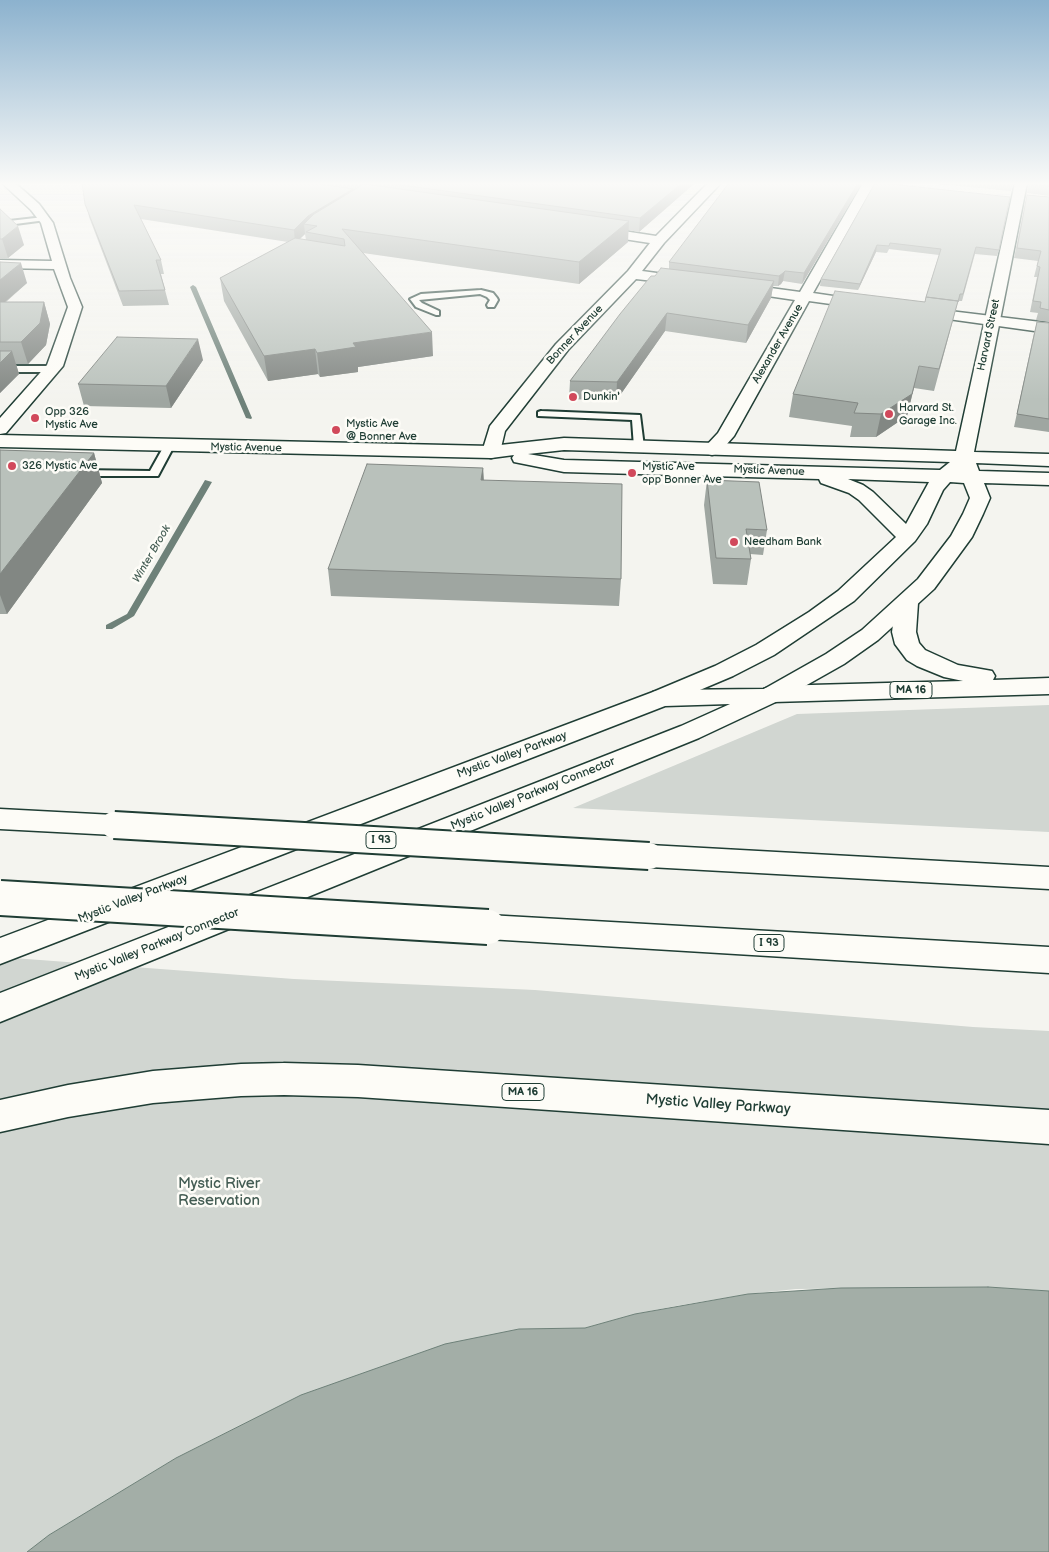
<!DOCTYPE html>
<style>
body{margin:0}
canvas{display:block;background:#f4f4ef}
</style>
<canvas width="1049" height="1552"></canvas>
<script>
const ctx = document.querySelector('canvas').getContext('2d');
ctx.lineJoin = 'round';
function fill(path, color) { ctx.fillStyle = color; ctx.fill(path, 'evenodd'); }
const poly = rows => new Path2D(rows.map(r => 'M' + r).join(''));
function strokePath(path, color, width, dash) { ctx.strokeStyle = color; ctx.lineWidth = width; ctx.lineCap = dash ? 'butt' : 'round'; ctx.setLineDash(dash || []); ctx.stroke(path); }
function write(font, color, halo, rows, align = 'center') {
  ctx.font = font + ' "Balsamiq Sans",sans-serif'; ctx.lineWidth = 5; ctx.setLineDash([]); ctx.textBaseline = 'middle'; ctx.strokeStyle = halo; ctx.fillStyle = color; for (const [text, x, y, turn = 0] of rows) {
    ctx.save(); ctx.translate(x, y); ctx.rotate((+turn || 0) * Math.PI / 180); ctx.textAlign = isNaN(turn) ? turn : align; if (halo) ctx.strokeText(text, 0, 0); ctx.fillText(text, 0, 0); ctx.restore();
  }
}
const green = poly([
 [1049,705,1049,832,573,808,797,714],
 [0,957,294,979,535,990,973,1027,1049,1031,1049,1291,988,1287,796,1289,748,1294,676,1306,635,1314,585,1328,519,1329,301,1395,176,1458,49,1535,27,1552,0,1552]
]);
const water = poly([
 [988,1287,1049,1291,1049,1552,27,1552,49,1535,176,1458,301,1395,445,1344,519,1329,585,1328,635,1314,748,1294,841,1288,988,1287]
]);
const stream = poly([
 [193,285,196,287,252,418,251,419,246,418,190,287,193,285],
 [205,480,212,482,134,616,112,629,106,629,106,625,127,614,205,480]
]);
const service = poly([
 [44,217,47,219,46,220,0,226,0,222,44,217],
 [481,290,493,293,497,298,498,300,494,307,488,307,487,305,490,300,487,297,480,294,419,300,422,303,439,311,439,315,436,315,416,307,410,299,421,294,481,290],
 [0,366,52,366,56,369,52,372,0,372,0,366],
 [541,411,640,415,644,447,639,450,634,447,632,420,538,416,538,412,541,411],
 [169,443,174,446,158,476,79,476,74,473,79,470,150,471,164,446,169,443]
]);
const minor = poly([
 [2,183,15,183,39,204,53,223,70,278,82,307,63,366,6,433,0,434,0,418,47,365,68,307,54,269,0,268,0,260,52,261,41,223,31,210,2,183],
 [708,183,721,183,664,243,642,271,694,278,696,281,694,284,689,285,636,279,568,350,505,431,500,452,498,456,491,458,484,456,482,452,490,426,556,344,628,271,650,243,591,234,587,233,585,230,587,227,591,226,656,236,708,183],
 [863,183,875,183,813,293,867,301,872,302,874,305,872,308,867,309,809,301,734,436,719,453,712,455,705,453,703,449,718,433,795,300,734,291,729,290,727,287,729,284,734,283,800,292,863,183],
 [917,307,1049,323,1049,333,912,314,910,311,912,308,917,307]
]);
const secondary = poly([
 [1015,183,1027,183,974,452,1049,454,1049,466,976,463,979,471,1049,473,1049,485,984,483,990,498,983,514,972,537,934,589,878,640,844,664,782,699,773,702,764,699,760,694,764,689,826,654,862,630,918,579,951,536,963,514,970,498,964,483,950,482,943,490,927,524,915,541,854,601,774,655,733,676,662,706,653,704,649,698,653,692,715,666,756,645,809,612,838,591,896,537,859,500,849,493,821,483,819,479,564,472,514,462,512,458,514,455,491,458,0,447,0,435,491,446,564,438,956,451,1015,183],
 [564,450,950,462,940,470,564,460,528,454,564,450],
 [848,479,929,482,906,524,873,492,863,485,848,479]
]);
const primary = poly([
 [907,596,915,598,918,603,916,632,919,643,925,650,958,665,992,671,995,676,993,680,1049,678,1049,694,773,702,764,699,760,694,764,689,773,686,963,681,944,677,917,666,907,660,895,644,892,632,896,603,899,598,907,596],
 [284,1063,358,1065,1049,1110,1049,1144,358,1097,284,1095,241,1096,153,1103,68,1117,0,1132,0,1100,68,1085,153,1071,241,1064,284,1063]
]);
const trunk = poly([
 [773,686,782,689,786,694,782,699,699,738,0,1022,0,993,681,726,730,704,665,706,0,964,0,938,653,692,662,690,764,689,773,686]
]);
const motorway = poly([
 [0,809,114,815,124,818,128,825,124,832,114,835,0,829,0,809],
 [649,845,1049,867,1049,889,649,867,639,864,634,856,639,848,649,845],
 [488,915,1049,947,1049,973,488,939,477,936,472,927,477,918,488,915]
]);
const motorwayBridgeFar1 = poly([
 [114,825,649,856]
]);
const motorwayBridge = poly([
 [0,898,488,927]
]);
const wall = poly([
 [82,183,695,183,639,232,628,230,628,242,579,284,363,253,433,356,358,367,358,372,320,377,318,374,268,381,224,301,220,278,288,242,141,219,161,260,164,274,161,274,165,290,169,305,123,306,89,217],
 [305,234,306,240,300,239],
 [862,183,802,284,783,281,781,284,778,286,773,286,771,298,746,343,665,331,616,401,569,399,570,381,655,276,669,269,669,262],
 [875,183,999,250,997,256,975,254,962,301,958,301,956,309,934,391,914,388,907,416,876,437,850,437,852,426,789,417,793,394,925,302,926,297,939,255,889,249,887,253,876,252,858,290,820,286,821,279],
 [927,183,1013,183,1011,191],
 [1029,183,1049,183,1049,196,1027,193],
 [1027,195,1049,197,1049,322,1036,320,1038,313,1030,312,1037,277,1034,277,1038,261,1014,258],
 [0,209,24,245,8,258,0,259],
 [0,262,27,283,6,302,44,302,50,324,46,345,28,364,16,364,19,374,0,393],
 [1037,322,1049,323,1049,432,1014,427,1034,333],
 [203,360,171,408,84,406,78,384],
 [0,450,94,453,102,483,7,614,0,614],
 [483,468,484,480,621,579,619,606,331,596,328,569],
 [707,480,767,530,763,555,750,554,751,559,747,585,713,584,704,505]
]);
const shadedWall = poly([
 [682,183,695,183,639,232,640,218],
 [858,183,862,183,802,284,804,273],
 [353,189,354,202,304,224,305,234,295,243,294,230,308,216],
 [629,221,628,242,579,284,579,262],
 [18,226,24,245,8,258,2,239],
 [877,245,876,252,858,290,860,284],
 [21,263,27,283,0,306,0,280],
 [785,271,783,281,781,284,778,286,779,276],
 [774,281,771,298,746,343,748,325],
 [44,302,50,324,46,345,28,364,21,342],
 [667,313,665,331,616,401,617,382],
 [432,332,433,356,358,367,358,372,320,377,317,353,353,343],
 [198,339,203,360,171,408,166,386],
 [315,349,318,374,268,381,264,356],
 [12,351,19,374,0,393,0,363],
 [919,366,907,416,876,437,881,414],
 [94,453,102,483,7,614,0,595,0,574],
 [483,468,484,493,481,480]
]);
const building = poly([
 [82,183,312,183,353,189,308,216,294,230,134,205,161,260,156,260,165,290,119,291,85,204,82,183],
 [387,183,682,183,640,218,387,183],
 [729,183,858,183,804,273,785,271,783,273,779,276,669,262,729,183],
 [875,183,882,183,1010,197,999,250,976,247,963,294,960,294,958,302,958,301,926,297,941,249,890,243,889,246,877,245,860,284,821,279,875,183],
 [1030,183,1049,183,1049,186,1029,184,1030,183],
 [364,184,629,221,579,262,342,229,432,332,353,343,356,347,317,353,315,349,264,356,220,278,295,238,345,246,344,239,306,232,317,226,304,224,314,214,364,184],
 [1027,195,1049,197,1049,310,1040,308,1041,302,1033,301,1040,267,1037,266,1041,251,1017,248,1027,195],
 [0,209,18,226,2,239,0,239,0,209],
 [0,262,21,263,0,280,0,262],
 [661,268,774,281,748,325,667,313,617,382,570,381,620,314,651,276,655,276,661,268],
 [835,291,925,302,926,297,958,301,939,369,919,366,912,394,881,414,854,413,858,403,793,394,835,291],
 [0,302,44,302,40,323,21,342,0,342,0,302],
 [1037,322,1049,323,1049,419,1017,414,1037,322],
 [117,337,198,339,166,386,78,384,117,337],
 [0,351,12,351,0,363,0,351],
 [0,450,94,453,0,574,0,450],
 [367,464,483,468,481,480,622,484,621,579,328,569,367,464],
 [707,480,759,482,767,530,746,529,751,559,716,558,707,480]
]);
const markers = [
 [573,397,5,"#d1495b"],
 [889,414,5,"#d1495b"],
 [35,418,5,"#d1495b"],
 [336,430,5,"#d1495b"],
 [12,466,5,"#d1495b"],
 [632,473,5,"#d1495b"],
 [734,542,5,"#d1495b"]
];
const farStreetnames = [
 ["Bonner Avenue",575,335,-47],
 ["Harvard Street",989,335,-78],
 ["Alexander Avenue",778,344,-60],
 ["Mystic Avenue",246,448,1],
 ["Mystic Avenue",769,471,2]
];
const farPoinames = [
 ["Dunkin'",583,397],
 ["Harvard St.",899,408],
 ["Garage Inc.",899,421],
 ["Opp 326",45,412],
 ["Mystic Ave",45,425],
 ["Mystic Ave",346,424],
 ["@ Bonner Ave",346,437],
 ["326 Mystic Ave",22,466],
 ["Mystic Ave",642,467],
 ["opp Bonner Ave",642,480],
 ["Needham Bank",744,542]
];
const farWaternames = [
 ["Winter Brook",152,554,-60]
];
const shields = [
 [911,690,42],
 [381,840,30],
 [769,943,30],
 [523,1092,42]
];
const shieldNames = [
 ["MA 16",911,690],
 ["I 93",381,840],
 ["I 93",769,943],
 ["MA 16",523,1092]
];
const streetNames = [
 ["Mystic Valley Parkway",512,755,-20],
 ["Mystic Valley Parkway Connector",533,794,-22],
 ["Mystic Valley Parkway",133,899,-21],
 ["Mystic Valley Parkway Connector",157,945,-22]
];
const nearStreetnames = [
 ["Mystic Valley Parkway",718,1105,4]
];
const nearParknames = [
 ["Mystic River",219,1184],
 ["Reservation",219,1201]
];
fill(green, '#d1d6d1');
fill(water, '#a3aea7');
strokePath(water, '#6e8179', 1);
fill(stream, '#6e8179');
strokePath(service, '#1f3d34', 4);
strokePath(minor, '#1f3d34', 3);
strokePath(secondary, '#1f3d34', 3);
strokePath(primary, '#1f3d34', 3);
strokePath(trunk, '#1f3d34', 3);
strokePath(motorway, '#1f3d34', 3);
fill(service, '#fdfcf7');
fill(minor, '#fdfcf7');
fill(secondary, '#fdfcf7');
fill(primary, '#fdfcf7');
fill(trunk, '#fdfcf7');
fill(motorway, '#fdfcf7');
strokePath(motorwayBridgeFar1, '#1f3d34', 30, []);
strokePath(motorwayBridge, '#1f3d34', 38, []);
strokePath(motorwayBridgeFar1, '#fdfcf7', 26);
strokePath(motorwayBridge, '#fdfcf7', 34);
fill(wall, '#9fa6a1');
fill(shadedWall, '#828783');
fill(building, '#b9c1bb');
strokePath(building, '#828783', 1);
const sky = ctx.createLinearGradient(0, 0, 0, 400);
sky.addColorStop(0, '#8cb2ce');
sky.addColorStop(0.46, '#fafaf8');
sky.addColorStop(1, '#fafaf800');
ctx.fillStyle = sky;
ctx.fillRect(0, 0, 1049, 400);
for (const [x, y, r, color] of markers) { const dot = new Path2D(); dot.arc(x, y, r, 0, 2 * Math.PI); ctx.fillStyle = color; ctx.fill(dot); strokePath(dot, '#fdfcf7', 2); }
write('11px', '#1f3d34', '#fdfcf7', farStreetnames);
write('11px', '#1f3d34', '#fdfcf7', farPoinames, 'left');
write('italic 11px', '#475f56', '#fdfcf7', farWaternames);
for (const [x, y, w] of shields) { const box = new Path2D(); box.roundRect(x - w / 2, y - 8.5, w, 17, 4); ctx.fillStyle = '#fdfcf7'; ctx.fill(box); strokePath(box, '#1f3d34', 1); }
write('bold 11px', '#1f3d34', null, shieldNames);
write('12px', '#1f3d34', '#fdfcf7', streetNames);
write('15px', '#1f3d34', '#fdfcf7', nearStreetnames);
write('15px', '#435c53', '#fdfcf7', nearParknames);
</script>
